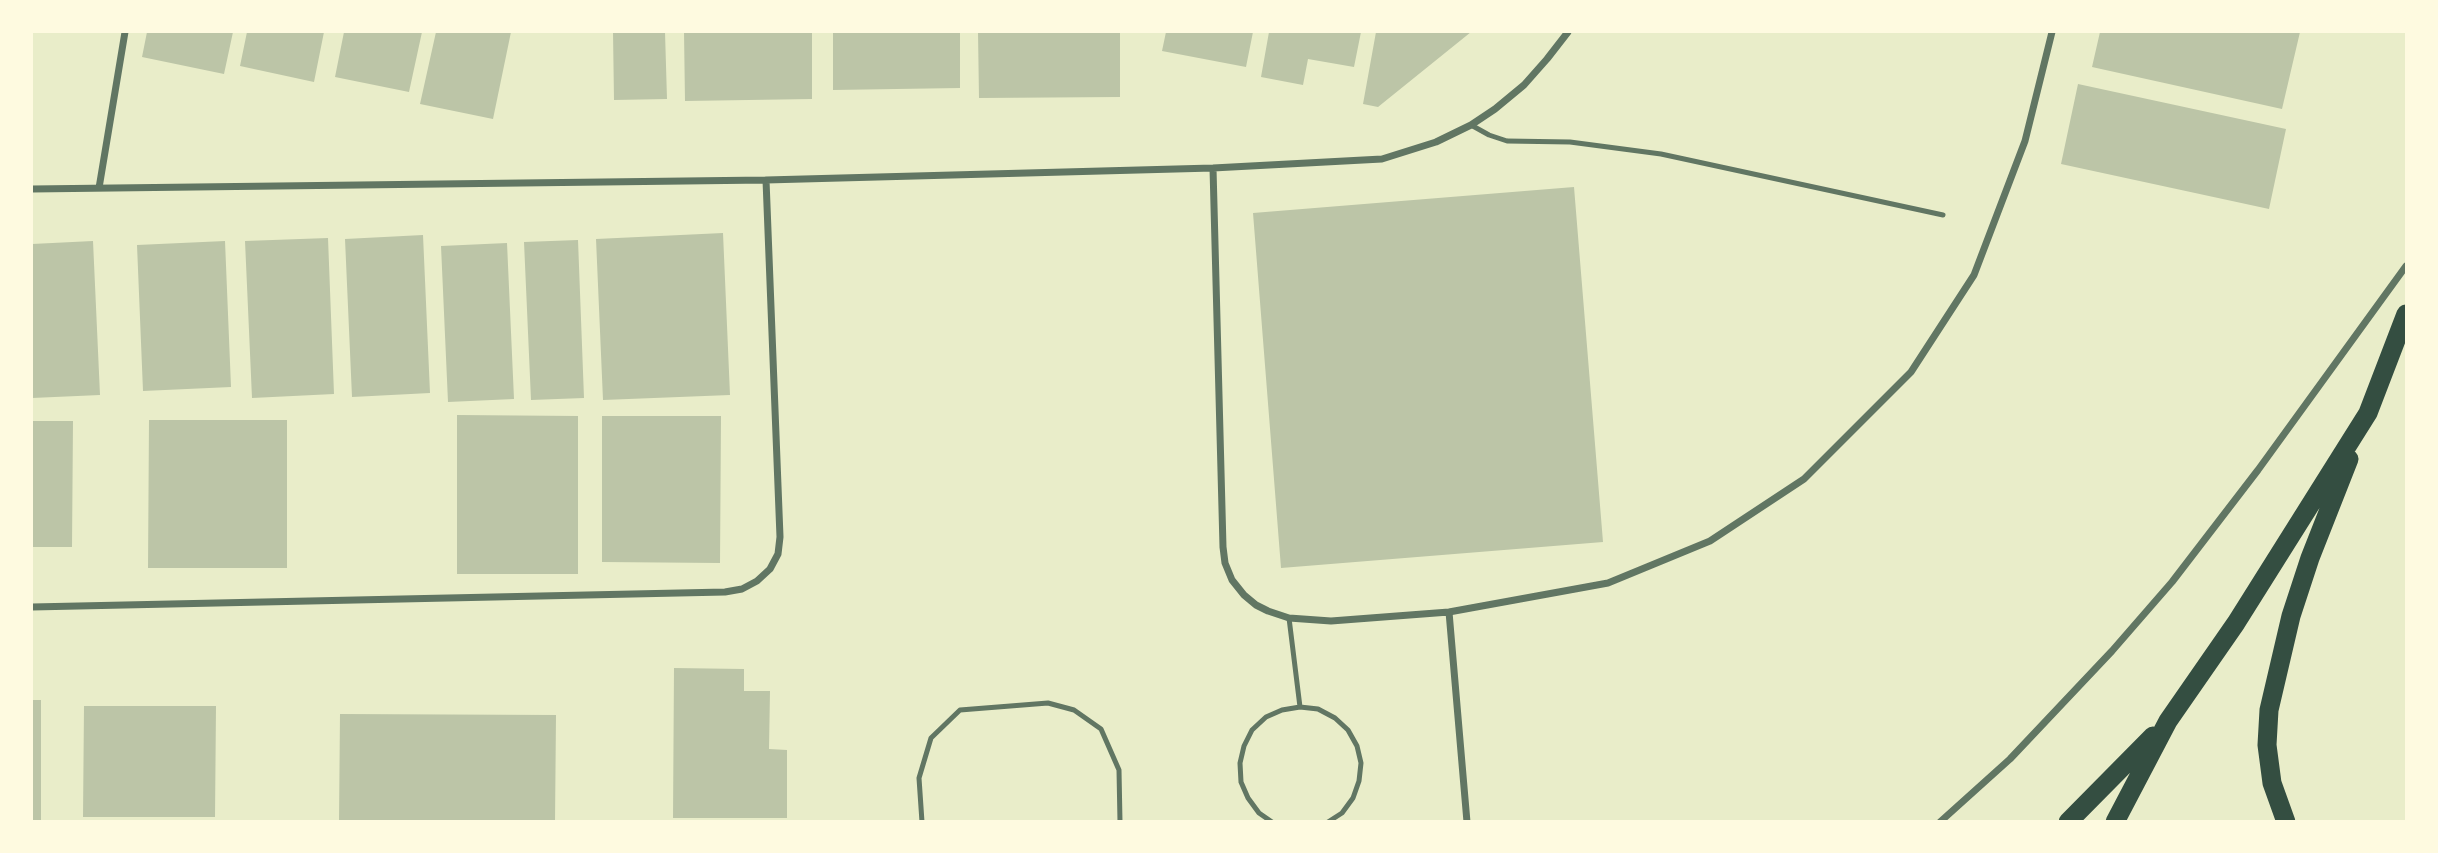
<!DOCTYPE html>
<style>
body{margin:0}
#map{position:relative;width:2438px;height:853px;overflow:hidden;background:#e9edc9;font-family:Mulish,sans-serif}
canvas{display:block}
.frame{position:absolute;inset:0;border:33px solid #fefae0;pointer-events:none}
</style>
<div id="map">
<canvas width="2438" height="853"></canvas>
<div class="frame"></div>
</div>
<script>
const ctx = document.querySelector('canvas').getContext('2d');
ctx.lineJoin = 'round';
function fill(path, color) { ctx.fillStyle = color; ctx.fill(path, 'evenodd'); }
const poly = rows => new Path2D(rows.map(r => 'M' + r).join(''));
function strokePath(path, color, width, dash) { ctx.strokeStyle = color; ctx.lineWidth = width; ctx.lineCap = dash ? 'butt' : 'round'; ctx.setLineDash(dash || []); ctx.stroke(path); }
const building = poly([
 [147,32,233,32,224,74,142,57],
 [247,32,324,32,314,82,240,66],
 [344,32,422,32,409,92,335,77],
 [436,32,511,32,493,119,420,104],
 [613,32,665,32,667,99,614,100],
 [684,32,812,32,812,99,685,101],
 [833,32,960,32,960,88,833,90],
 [978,32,1120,32,1120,97,979,98],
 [1166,32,1253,32,1246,67,1162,51],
 [1269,32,1361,32,1354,67,1308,59,1303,85,1261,77],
 [1376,32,1471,32,1378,107,1363,104],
 [2100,32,2300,32,2282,109,2092,67],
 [2078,84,2286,129,2269,209,2061,164],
 [1574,187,1603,542,1281,568,1253,213],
 [723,233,730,395,603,400,596,239],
 [423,235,430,393,352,397,345,239],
 [328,238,334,394,252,398,245,241],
 [578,240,584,398,531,400,524,242],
 [93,241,100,395,32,398,32,244],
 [225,241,231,387,143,391,137,245],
 [507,243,514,399,448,402,441,246],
 [457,415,578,416,578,574,457,574],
 [602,416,721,416,720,563,602,562],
 [149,420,287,420,287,568,148,568],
 [32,421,73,421,72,547,32,547],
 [674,668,744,669,744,691,770,691,769,749,787,750,787,818,673,818],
 [32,700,41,700,41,822,32,822],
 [84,706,216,706,215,817,83,817],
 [340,714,556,715,555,822,339,822]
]);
const service = poly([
 [1471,125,1489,135,1507,141,1570,142,1661,154,1943,215],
 [1289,618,1300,707],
 [922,822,919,778,931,738,960,710,1048,703,1074,710,1101,729,1119,770,1120,822],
 [1272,822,1259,813,1248,798,1241,782,1240,763,1244,746,1252,730,1266,717,1282,710,1300,707,1318,709,1335,718,1348,730,1357,746,1361,763,1359,781,1353,798,1342,813,1328,822]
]);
const minor = poly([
 [1213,168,1223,547,1225,563,1232,580,1244,595,1256,605,1268,611,1289,618,1331,621,1449,612,1608,583,1710,541,1804,479,1911,372,1974,275,2025,141,2052,32],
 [99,188,125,32],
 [32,189,766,180,1213,168,1382,159,1436,142,1471,125,1495,109,1524,85,1547,59,1568,32],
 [32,607,725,592,742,589,757,581,770,569,778,554,780,537,766,180],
 [1449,612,1467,822],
 [1940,822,2010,759,2112,651,2172,582,2258,470,2406,266]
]);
const trunk = poly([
 [2068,822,2153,736],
 [2115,822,2168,721,2236,623,2368,413,2406,314],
 [2286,822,2272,783,2267,745,2269,710,2291,616,2310,558,2349,459]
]);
fill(building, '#bcc5a7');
strokePath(service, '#617663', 5);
strokePath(minor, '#617663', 7);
strokePath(trunk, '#344e41', 19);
</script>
